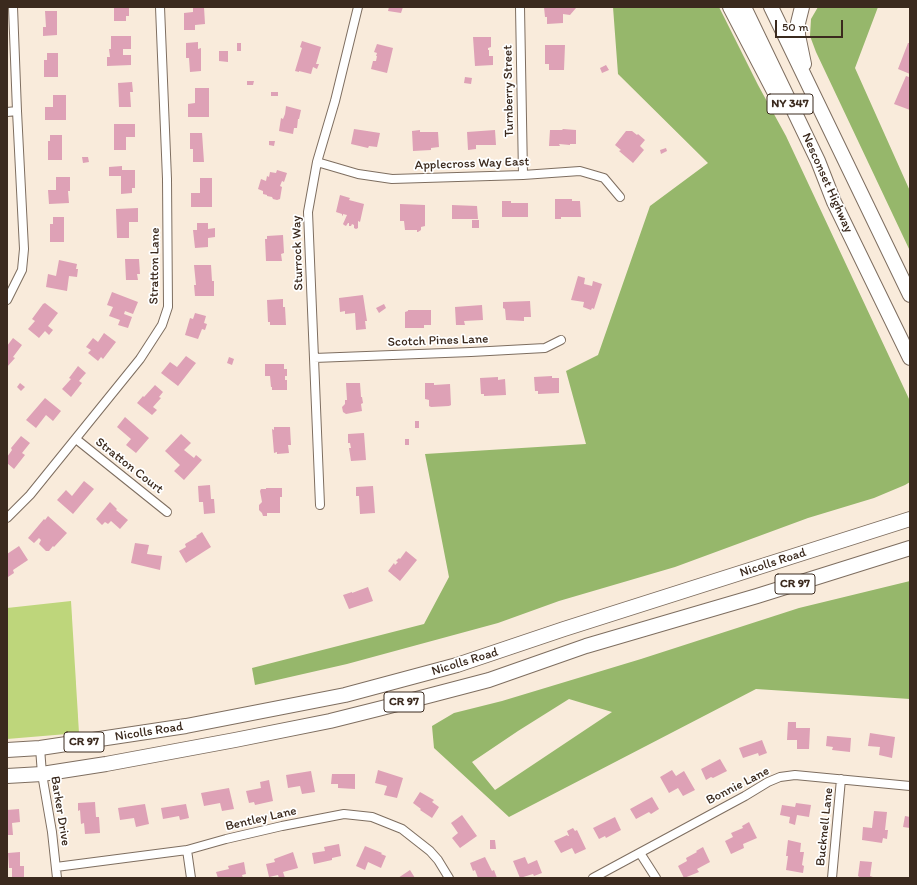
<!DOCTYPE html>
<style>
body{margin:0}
#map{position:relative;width:917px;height:885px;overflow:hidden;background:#f9ebdb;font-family:Itim,sans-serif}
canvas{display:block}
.frame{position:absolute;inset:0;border:8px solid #3b2a1e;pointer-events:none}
.scale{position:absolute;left:775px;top:20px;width:68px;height:18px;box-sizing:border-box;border:2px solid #3b2a1e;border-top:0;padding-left:5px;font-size:12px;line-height:14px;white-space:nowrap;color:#3b2a1e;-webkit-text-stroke:3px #fff;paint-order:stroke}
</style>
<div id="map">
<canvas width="917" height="885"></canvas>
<div class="frame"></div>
<div class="scale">50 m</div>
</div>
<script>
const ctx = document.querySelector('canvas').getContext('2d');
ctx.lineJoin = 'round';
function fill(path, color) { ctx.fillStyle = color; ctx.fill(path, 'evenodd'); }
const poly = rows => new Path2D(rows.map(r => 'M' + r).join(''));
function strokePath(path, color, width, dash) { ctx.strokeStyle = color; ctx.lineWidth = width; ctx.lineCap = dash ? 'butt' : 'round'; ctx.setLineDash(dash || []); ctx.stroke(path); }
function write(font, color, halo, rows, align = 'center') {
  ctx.font = font + ' Itim,sans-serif'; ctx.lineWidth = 3.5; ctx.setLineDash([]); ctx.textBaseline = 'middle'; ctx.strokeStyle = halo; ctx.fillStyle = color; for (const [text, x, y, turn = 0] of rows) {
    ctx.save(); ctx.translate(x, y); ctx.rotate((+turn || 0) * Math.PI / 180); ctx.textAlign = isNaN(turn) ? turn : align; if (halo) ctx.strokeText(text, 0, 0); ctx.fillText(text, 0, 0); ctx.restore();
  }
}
const green = poly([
 [71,601,79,733,7,739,7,608]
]);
const forest = poly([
 [613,7,719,7,758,85,786,136,910,401,910,482,905,485,874,498,808,518,675,567,559,601,498,623,347,664,255,685,252,668,424,624,449,577,425,454,586,444,566,371,598,355,650,206,708,163,618,74],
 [818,7,878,7,855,68,910,191,910,251,816,52,810,36,811,19],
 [910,581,910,699,756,689,509,817,434,748,432,726,454,713,502,701,641,659,799,608],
 [569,699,612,712,495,790,472,762,518,731]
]);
const building = poly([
 [114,7,129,7,129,16,126,16,126,21,114,21],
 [193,7,204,7,205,24,195,25,195,30,184,30,184,13,193,12],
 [389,7,403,7,401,13,388,11],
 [544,7,575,7,576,8,570,15,563,14,563,23,547,24,547,17,545,17],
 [45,11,57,11,57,35,43,36,43,27,46,27],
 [111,36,131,36,131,49,123,49,123,55,131,55,131,65,107,66,107,57,110,57,109,49,111,49],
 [473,37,491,37,491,47,488,48,488,50,489,50,489,56,493,56,493,65,475,66],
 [302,41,321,47,316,64,319,64,317,69,313,67,311,74,299,71,299,72,295,71,302,48,300,47],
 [198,42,198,49,201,48,201,71,190,72,189,58,186,58,186,43],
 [237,43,241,43,241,51,237,51],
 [908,43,910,43,910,74,898,69],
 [377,44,393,48,387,73,371,69,373,61,376,61,377,56,376,56,377,53,374,52],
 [545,45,565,45,564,70,549,70,549,64,545,64],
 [219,51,228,51,228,62,219,61],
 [47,53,58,53,58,77,44,77,44,60,47,60],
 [606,65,609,70,602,73,600,68],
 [910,74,910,110,894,104,906,76,909,77],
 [465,77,472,78,471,84,464,83],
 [247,81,254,81,253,85,247,85],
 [132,82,133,92,130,92,131,107,119,107,118,83],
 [195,88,209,88,209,117,188,117,188,104,195,103],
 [271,92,278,92,278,96,271,96],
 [53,95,66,95,66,120,45,120,45,107,53,107],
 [286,106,301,110,299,119,298,119,297,128,294,128,293,134,279,131,281,118,283,119,285,114],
 [114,124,135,124,135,137,126,137,126,150,114,150],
 [354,129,380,133,377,147,369,146,368,148,351,144],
 [563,129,576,130,576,144,570,144,570,145,559,144,560,146,549,146,550,130,562,130],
 [420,130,420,132,438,132,439,147,431,148,431,150,413,151,412,131],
 [495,130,496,145,476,145,476,149,468,150,467,132],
 [626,131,632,131,637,135,638,134,645,140,640,146,644,150,633,163,619,151,621,150,615,145],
 [190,133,202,133,204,162,193,162,193,149,190,149],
 [50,135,62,135,62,160,48,160,48,141,50,141],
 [269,141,275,141,274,146,269,145],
 [666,148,667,151,661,154,660,150],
 [82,157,88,157,89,162,83,163],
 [122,166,122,170,135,170,135,188,132,188,132,193,121,194,121,176,109,176,109,167],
 [277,170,287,173,284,182,282,181,280,186,282,187,280,199,277,200,273,199,272,197,267,196,267,195,263,194,263,191,258,189,261,179,266,181,267,176,269,177,270,172,276,173],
 [56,177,70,177,70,191,68,191,69,203,49,204,48,190,56,190],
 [200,178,212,178,212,207,191,207,191,193,200,193],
 [340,195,350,198,349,200,364,204,360,222,358,221,358,228,356,229,354,228,354,225,352,224,351,226,349,226,349,223,348,223,346,226,344,225,343,224,347,215,343,214,343,216,342,215,342,214,336,212],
 [555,199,572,199,572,201,580,201,581,217,561,217,561,219,555,219],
 [502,201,511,201,511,203,528,203,528,217,502,217],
 [400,204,425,205,425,226,421,227,421,230,418,232,417,232,417,230,405,230,404,221,400,221],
 [452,205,477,206,478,219,452,219],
 [138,208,138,222,129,222,129,238,117,238,116,209],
 [53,217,64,217,64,242,50,242,50,224,53,224],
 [472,220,479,220,479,228,472,228],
 [197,223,208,223,208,229,215,228,215,237,208,238,208,247,195,248,193,230,197,230],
 [283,235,284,253,281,254,282,261,266,261,265,239,267,239,267,236],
 [125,259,139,259,140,274,137,274,138,280,126,280],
 [59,260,77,264,76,269,78,269,77,277,69,276,67,291,46,287,48,274,56,276],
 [194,265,211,265,212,281,214,281,214,296,195,296,194,285,196,285],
 [578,276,585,278,584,284,592,286,593,281,602,284,594,309,592,308,591,310,583,307,584,302,571,300],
 [112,292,138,302,133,314,125,311,124,314,132,317,128,328,118,325,120,320,109,316,113,307,107,305],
 [363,295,367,321,365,321,366,329,356,330,355,313,345,314,345,311,340,312,339,298],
 [283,299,283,307,285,307,286,325,270,325,270,322,268,322,267,300],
 [530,301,531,317,524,317,524,321,506,320,505,309,503,308,503,302],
 [45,303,58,313,48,326,53,330,49,335,45,331,39,338,28,329,35,321,32,319,43,304],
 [384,304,386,308,379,313,376,308],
 [482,305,483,320,464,321,465,325,456,325,455,307],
 [408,310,431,310,431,325,424,325,424,328,405,328,405,312,408,311],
 [195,313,206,316,204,323,207,324,205,330,202,329,198,339,185,335,190,318,193,319],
 [104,333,116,342,103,359,101,357,98,361,88,353,91,350,86,347,93,338,98,342],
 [13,338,22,345,13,357,15,358,7,367,7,346],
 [186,356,196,363,178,386,161,373,170,362,177,367],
 [229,357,234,359,232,365,227,363],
 [265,364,284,364,284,369,287,369,287,376,285,376,285,380,287,380,287,390,272,390,272,387,271,387,270,376,265,376],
 [78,366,86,373,79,381,82,383,71,397,62,389,71,379,69,378],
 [552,376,552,378,559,378,559,393,538,394,538,391,535,391,534,377],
 [498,377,498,380,505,379,506,395,484,396,484,394,481,394,480,378],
 [20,383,25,387,21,391,17,387],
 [346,383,360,383,361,397,362,397,363,403,361,404,362,411,346,414,343,412,342,407,345,404,345,400,347,400],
 [425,383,434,383,434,385,450,384,451,405,449,406,431,407,429,406,429,400,425,399],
 [155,385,163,392,159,397,161,398,153,407,157,410,152,415,137,403,143,396,144,397],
 [45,398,61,411,53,421,46,415,36,428,26,420],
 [125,417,149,438,136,453,126,445,131,439,117,427],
 [415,421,419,421,419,428,415,428],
 [274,427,290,427,291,445,288,445,289,453,277,454,277,452,274,453,272,429,274,430],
 [364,433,366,460,351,461,349,448,351,448,350,443,348,443,348,434],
 [181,434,191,443,184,450,194,458,196,455,202,460,184,480,174,471,180,465,165,451],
 [21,436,30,443,22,453,25,455,14,469,7,463,7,457,12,450,11,448],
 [405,439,409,439,409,445,405,445],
 [84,481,94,489,73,514,57,500,66,490,72,496],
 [210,485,211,499,214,499,215,513,204,514,203,502,199,502,198,486],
 [373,486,375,513,360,514,359,496,356,496,356,487],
 [266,488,282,488,282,497,280,497,280,513,267,513,267,516,263,516,262,513,259,510,259,505,262,502,260,491,261,489,266,489],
 [110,502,117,509,116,510,128,520,120,529,111,521,108,524,105,522,102,525,96,519],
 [48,516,67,533,54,547,53,546,49,551,46,551,39,544,41,540,39,538,34,543,28,538,44,519,45,520],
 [202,532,211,547,186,563,179,551,186,547,185,544,197,537,196,536],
 [135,543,149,545,147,554,162,556,160,570,131,563],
 [19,546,28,560,13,570,14,573,8,577,7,554],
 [406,551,417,560,400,581,388,571,394,563,395,565,398,562,396,561,399,558,400,559],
 [368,587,373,601,349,609,343,595,352,592,352,593],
 [788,722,796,722,796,728,810,728,809,749,797,749,797,740,787,740],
 [870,733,895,737,892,758,879,755,880,747,868,746],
 [827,736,851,738,850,752,832,750,833,747,826,746],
 [762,740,767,753,759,756,758,753,743,758,739,748],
 [720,759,727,771,713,778,711,777,706,780,701,769],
 [378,770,403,778,397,798,384,795,387,786,375,783],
 [672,770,676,776,684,771,695,790,683,796,678,788,669,793,660,777],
 [311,771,315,792,302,794,300,786,288,788,286,775],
 [332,774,355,774,355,789,338,788,338,784,331,784],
 [269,780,273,801,255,805,254,802,249,803,246,791,261,788,260,782],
 [229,788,234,809,222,811,220,803,204,806,201,793],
 [420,792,434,800,432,802,439,807,432,818,420,810,421,809,413,803],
 [652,797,659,809,651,814,649,812,636,819,630,809],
 [95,802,96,817,99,817,100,833,85,834,84,823,81,824,80,810,78,811,78,803],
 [796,803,811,805,809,817,797,815,795,825,789,823,790,817,780,815,782,805,795,807],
 [145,804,149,824,136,827,134,818,120,820,118,808],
 [186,804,189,818,180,820,179,816,163,819,161,808],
 [19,809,20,822,12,823,13,835,7,835,7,810],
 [874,811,887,812,885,830,888,830,887,839,883,838,882,843,862,840,863,827,872,828],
 [462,815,477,836,460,848,452,838,458,833,451,823],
 [905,816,910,817,910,828,903,827],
 [615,817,621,830,606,838,605,836,599,839,593,828],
 [749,822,757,838,743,844,744,848,731,854,725,841,733,837,731,833,743,828,742,826],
 [573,828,575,831,577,830,586,849,575,854,572,848,561,853,554,841,567,835,568,836,569,836,567,831],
 [490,840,495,840,496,849,490,849],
 [788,840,801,843,800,852,804,852,802,865,804,866,803,873,786,870,788,856,786,856],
 [339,844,341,856,332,858,332,860,314,864,312,853,325,851,324,847],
 [365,846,382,853,381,854,386,856,381,868,368,862,365,870,356,866],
 [703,847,710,862,697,869,699,872,684,878,678,866,687,861,686,858,697,852,696,851],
 [20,852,20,866,24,866,24,878,12,878,12,868,9,868,8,853],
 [293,852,298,868,283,872,285,878,279,878,278,875,269,877,266,864,275,862,274,859],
 [485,857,492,871,494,870,497,878,478,878,475,870,473,871,470,863],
 [525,857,528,864,537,860,542,873,534,876,533,874,520,878,513,861],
 [860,861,872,862,870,876,873,877,873,878,861,878,858,876],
 [244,862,246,874,242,875,243,878,218,878,216,872,229,869,228,866],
 [410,870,415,878,398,878]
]);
const street = poly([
 [520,7,523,175],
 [7,112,17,111],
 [317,162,358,174,392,179,523,175,580,171,604,178,620,197],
 [7,300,22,270,24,249,17,111,13,7],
 [314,358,471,352,545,348,561,340],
 [76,439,167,512],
 [320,505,308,212,317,162,335,101,358,7],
 [7,518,30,495,140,359,162,325,168,307,167,179,160,7],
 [40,748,42,774,52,832,57,878],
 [187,850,191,878],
 [640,853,656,878],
 [56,867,187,850,226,839,282,826,344,814,372,817,402,829,430,851,438,860,449,878],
 [593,878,745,796,768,782,780,777,795,775,910,786],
 [832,878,841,779]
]);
const highway = poly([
 [730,7,778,99],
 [744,7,818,161,834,202,910,358],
 [771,7,910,295],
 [802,7,798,23,798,35,804,64],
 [7,750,40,748,186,726,345,695,457,665,564,629,910,519],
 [7,776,42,774,106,764,235,740,330,721,382,708,489,680,586,646,757,596,910,548]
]);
const shields = [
 [790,104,46],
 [795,584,40],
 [404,702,40],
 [84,742,40]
];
const shieldNames = [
 ["NY 347",790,104],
 ["CR 97",795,584],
 ["CR 97",404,702],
 ["CR 97",84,742]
];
const streetNames = [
 ["Turnberry Street",509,91,-91],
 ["Applecross Way East",472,164,-2],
 ["Nesconset Highway",827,183,66],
 ["Sturrock Way",298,253,-92],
 ["Stratton Lane",155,266,-89],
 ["Scotch Pines Lane",438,341,-2],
 ["Stratton Court",129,466,38],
 ["Nicolls Road",773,563,-18],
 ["Nicolls Road",465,662,-17],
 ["Nicolls Road",149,732,-9],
 ["Bonnie Lane",738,786,-27],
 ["Barker Drive",60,811,81],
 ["Bentley Lane",261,819,-13],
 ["Bucknell Lane",825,827,-84]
];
fill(green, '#bed67b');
fill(forest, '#96b76b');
fill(building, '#dea1b6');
strokePath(street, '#7e6e60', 10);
strokePath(highway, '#7e6e60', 16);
strokePath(street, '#fff', 8);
strokePath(highway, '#fff', 14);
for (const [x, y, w] of shields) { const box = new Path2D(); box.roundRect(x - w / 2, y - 10, w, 20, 3); ctx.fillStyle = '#fff'; ctx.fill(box); strokePath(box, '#3b2a1e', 1); }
write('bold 12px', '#3b2a1e', null, shieldNames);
write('13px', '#3b2a1e', '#fff', streetNames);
</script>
